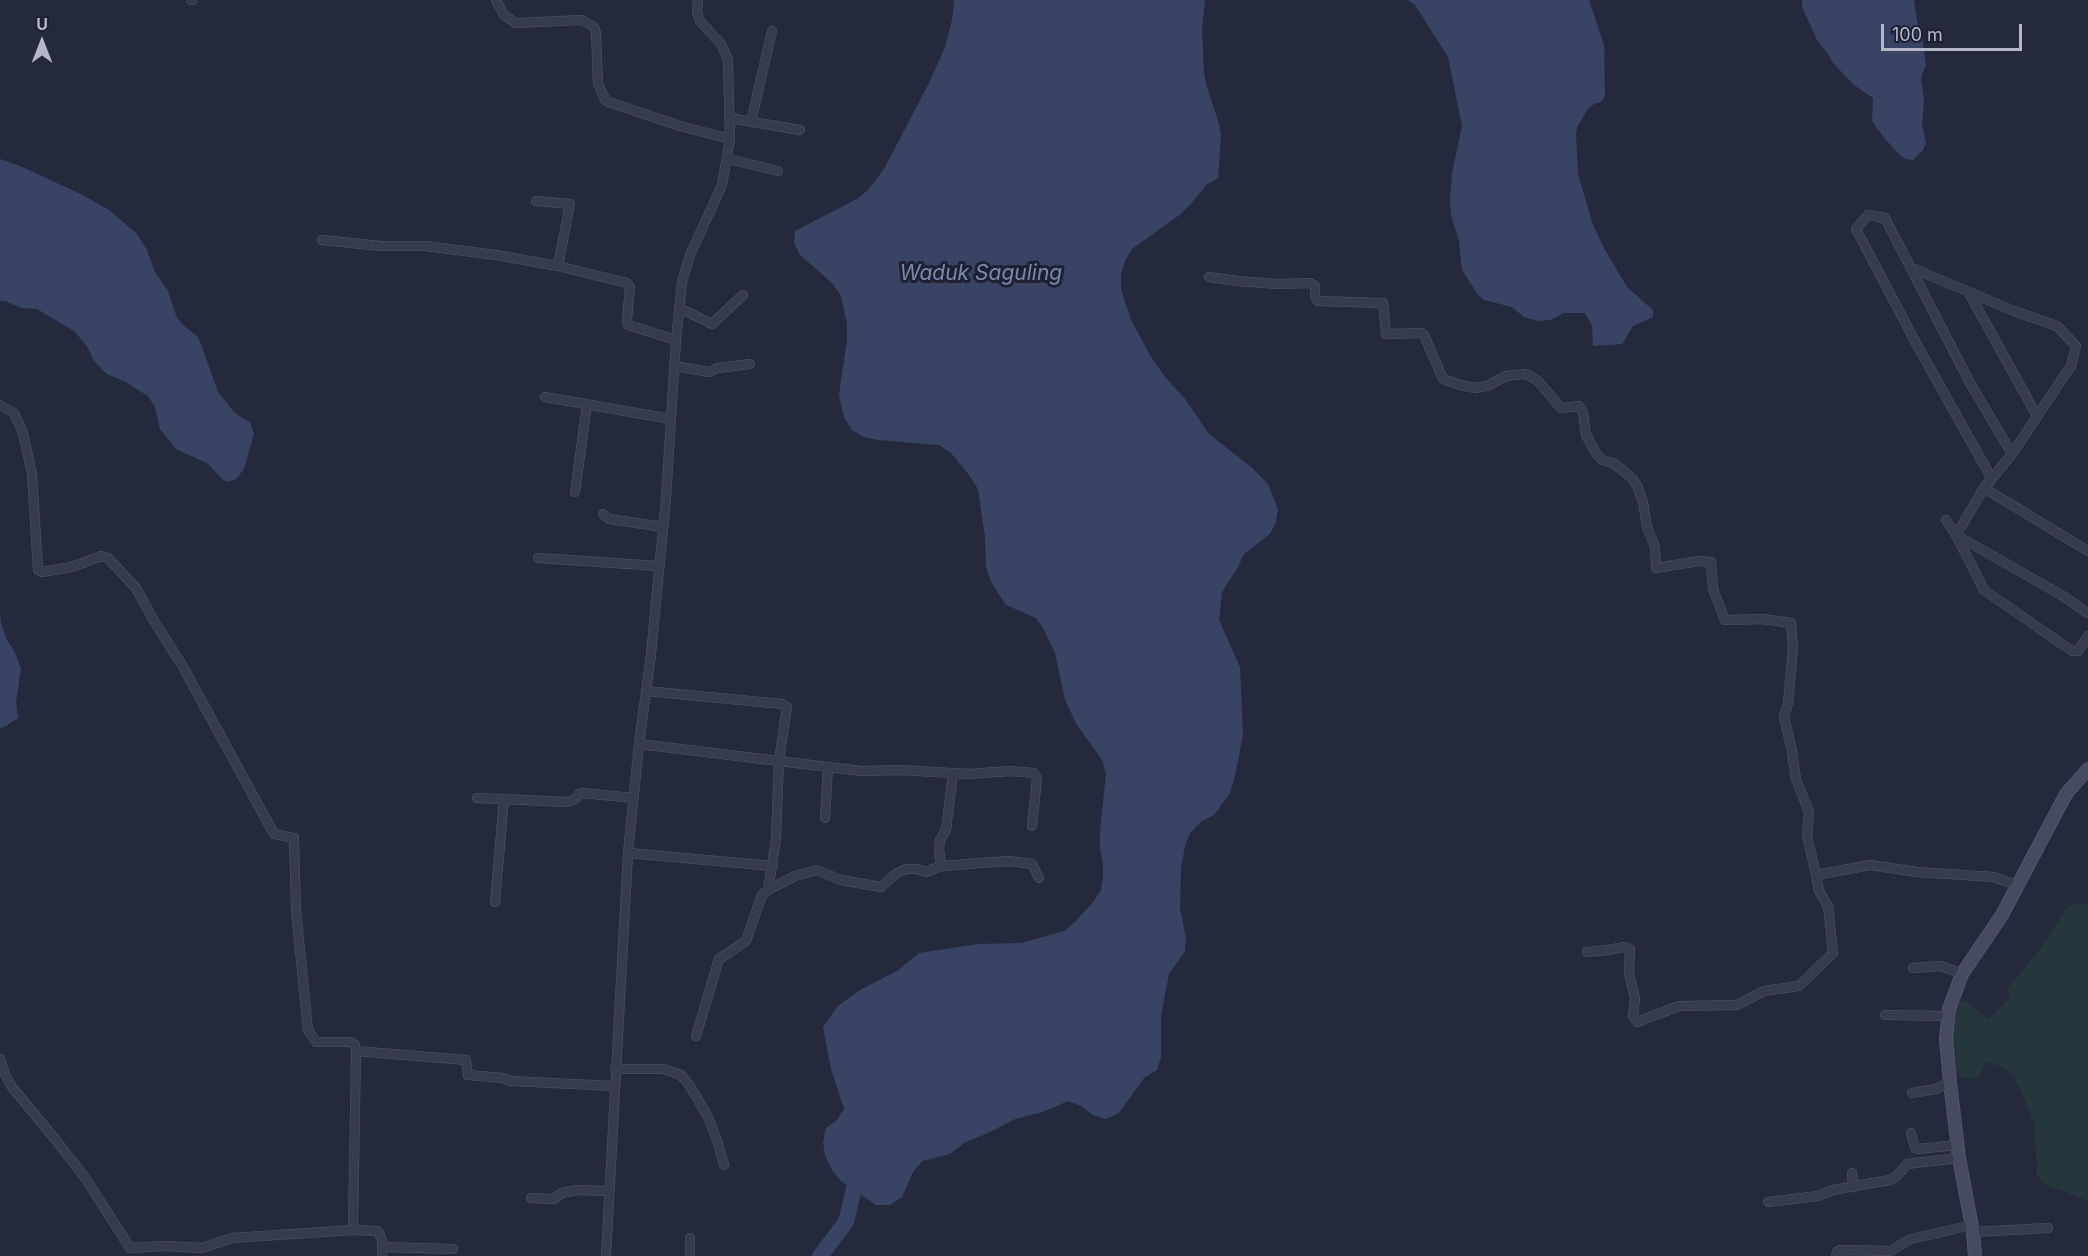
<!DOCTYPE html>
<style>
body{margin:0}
#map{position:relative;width:2088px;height:1256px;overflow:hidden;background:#242a3c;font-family:Inter,sans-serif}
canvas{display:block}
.north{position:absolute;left:12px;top:12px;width:60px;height:60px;-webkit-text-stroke:4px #1d2131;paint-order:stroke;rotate:0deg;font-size:16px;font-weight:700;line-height:24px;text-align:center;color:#b3b7c7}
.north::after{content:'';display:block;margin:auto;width:21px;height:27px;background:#b3b7c7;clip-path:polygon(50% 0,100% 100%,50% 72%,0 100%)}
.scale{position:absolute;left:1881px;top:24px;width:141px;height:27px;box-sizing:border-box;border:3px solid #b3b7c7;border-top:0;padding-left:8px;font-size:18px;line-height:21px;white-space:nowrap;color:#b3b7c7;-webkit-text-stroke:4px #1d2131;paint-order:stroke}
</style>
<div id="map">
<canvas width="2088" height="1256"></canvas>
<div class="north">U</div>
<div class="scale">100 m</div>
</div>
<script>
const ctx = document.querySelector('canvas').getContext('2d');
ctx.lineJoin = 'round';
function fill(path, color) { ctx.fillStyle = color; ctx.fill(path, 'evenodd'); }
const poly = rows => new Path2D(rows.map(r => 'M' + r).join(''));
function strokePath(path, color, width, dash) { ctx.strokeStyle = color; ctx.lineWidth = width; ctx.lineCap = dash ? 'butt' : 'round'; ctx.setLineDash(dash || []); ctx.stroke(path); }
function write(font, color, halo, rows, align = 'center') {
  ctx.font = font + ' Inter,sans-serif'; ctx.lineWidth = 6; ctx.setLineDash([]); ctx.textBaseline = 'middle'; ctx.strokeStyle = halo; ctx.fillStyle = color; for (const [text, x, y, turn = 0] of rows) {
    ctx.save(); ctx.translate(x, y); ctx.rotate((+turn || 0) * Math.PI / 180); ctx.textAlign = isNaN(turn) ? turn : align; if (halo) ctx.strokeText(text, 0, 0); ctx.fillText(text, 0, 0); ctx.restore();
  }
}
const green = poly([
 [2076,903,2088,905,2088,1201,2044,1184,2037,1176,2034,1122,2015,1078,2003,1067,1986,1062,1979,1077,1973,1079,1960,1077,1954,1070,1952,1048,1953,1010,1959,1002,1965,1001,1989,1019,2011,997,2006,990,2038,952,2068,906]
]);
const water = poly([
 [954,0,1205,0,1202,29,1204,72,1206,84,1219,124,1221,137,1218,178,1206,185,1190,205,1178,216,1132,249,1125,261,1121,274,1121,289,1131,320,1151,357,1166,378,1185,399,1209,434,1251,467,1268,484,1278,509,1276,522,1270,534,1244,554,1238,567,1222,592,1219,620,1240,667,1243,735,1235,776,1230,793,1214,815,1201,822,1190,833,1185,846,1181,868,1180,909,1186,938,1185,951,1169,974,1161,1016,1161,1057,1157,1070,1144,1078,1119,1113,1106,1119,1093,1115,1081,1106,1068,1101,1043,1112,1015,1119,990,1132,964,1143,950,1154,922,1161,913,1172,902,1197,890,1205,876,1205,841,1181,832,1170,825,1155,823,1142,826,1128,837,1120,844,1109,831,1069,823,1027,838,1006,860,990,897,971,919,953,978,944,1021,943,1064,931,1075,922,1094,901,1101,890,1103,876,1103,863,1100,849,1100,831,1106,774,1102,760,1077,725,1065,700,1055,653,1043,628,1036,618,1006,605,991,582,986,567,985,537,978,489,969,475,951,453,939,445,878,440,864,437,852,430,844,417,839,395,847,340,847,324,841,296,832,283,800,255,794,243,795,231,857,199,868,190,884,169,929,83,945,47,952,20],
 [1408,0,1589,0,1604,45,1605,96,1601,102,1594,104,1588,109,1577,127,1576,134,1578,174,1593,225,1604,248,1627,287,1653,310,1653,317,1633,326,1622,344,1593,346,1592,326,1585,313,1564,313,1551,320,1537,321,1524,317,1512,307,1484,300,1478,295,1462,270,1459,241,1451,215,1450,199,1452,173,1462,126,1448,57,1415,5],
 [1802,0,1914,0,1917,21,1922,36,1926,65,1921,77,1924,101,1922,123,1926,143,1923,150,1913,160,1906,159,1900,155,1884,138,1872,121,1873,98,1854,85,1833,63,1826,51,1817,40,1802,7],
 [0,159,20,166,83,195,109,210,136,233,146,248,155,272,168,291,177,318,183,325,197,336,201,344,218,392,234,412,242,418,250,422,254,434,244,469,236,479,228,482,223,480,207,463,176,449,160,429,155,407,148,396,124,381,107,374,94,361,87,346,74,331,37,309,22,308,5,301,0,301],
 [0,613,1,623,6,638,15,653,21,668,16,702,18,718,4,727,0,728]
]);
const river = poly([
 [820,1256,846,1222,857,1176,861,1170]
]);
const street = poly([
 [191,0,193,0],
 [496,0,504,15,516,23,582,20,594,27,596,33,598,84,606,101,680,126,730,139],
 [729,118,800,130],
 [751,122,772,31],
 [728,159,778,171],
 [536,201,570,204,558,266,627,283,630,287,627,319,628,325,676,340],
 [322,240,381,246,425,246,496,255,558,266],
 [1912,268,2014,311,2057,326,2076,346,2071,366,2012,454,1984,488,1956,535,2063,596,2088,613],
 [1209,277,1238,281,1277,284,1310,283,1315,286,1315,297,1318,301,1383,303,1386,334,1421,333,1424,335,1443,379,1460,385,1475,388,1487,386,1506,376,1524,374,1530,376,1538,381,1561,408,1579,406,1583,412,1586,435,1596,453,1602,460,1613,463,1626,473,1633,479,1637,486,1643,502,1647,527,1655,547,1656,568,1699,561,1711,562,1713,589,1725,620,1763,619,1791,623,1793,648,1788,703,1784,717,1792,751,1796,779,1809,812,1807,835,1816,875,1870,865,1917,872,1994,877,2016,885],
 [1969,293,2037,416],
 [679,308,712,324,743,295],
 [674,366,709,372,718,368,750,364],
 [545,397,671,419],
 [0,405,14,413,23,433,32,474,38,570,42,572,72,567,101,556,108,558,136,588,154,621,182,665,274,834,294,838,296,910,308,1030,316,1042,351,1042,355,1045,356,1051,353,1230],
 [1992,479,1917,345,1856,229,1868,215,1885,218,1970,383,2012,454],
 [1984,488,2088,551],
 [575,492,587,405],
 [603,514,609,519,663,527],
 [1946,520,1956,535,1984,590,2072,651,2078,651,2088,636],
 [538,558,659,566],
 [646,691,782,704,787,707,779,760,776,839,768,890,762,895,746,941,719,959,696,1036],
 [639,744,861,771,900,770,969,774,1010,771,1034,773,1037,778,1032,826],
 [477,798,568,802,575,799,579,794,583,793,633,798],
 [825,818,828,767],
 [628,853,773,866],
 [941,866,939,848,940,840,946,830,953,773],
 [768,890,795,876,817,870,841,880,881,887,897,873,906,869,917,869,926,872,941,866,1009,861,1032,864,1039,878],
 [495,902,504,799],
 [1587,952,1608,950,1624,947,1630,949,1629,973,1635,998,1633,1016,1637,1022,1679,1006,1737,1005,1764,991,1799,986,1833,953,1828,906,1819,891,1816,875],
 [1913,968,1941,966,1962,974],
 [1885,1015,1948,1016],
 [356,1051,466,1060,468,1075,503,1078,511,1081,614,1086],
 [0,1059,5,1074,12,1087,55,1139,86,1179,130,1248,166,1246,202,1248,232,1238,353,1230,377,1231,379,1233,382,1241,382,1256],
 [615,1069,664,1069,681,1075,690,1086,708,1117,717,1140,724,1165],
 [1912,1093,1936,1089,1950,1082],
 [1911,1133,1915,1148,1918,1149,1957,1145],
 [1852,1173,1853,1187],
 [531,1198,554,1199,562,1193,577,1190,609,1191],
 [1768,1202,1818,1196,1833,1190,1890,1180,1897,1176,1907,1164,1959,1158],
 [1973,1232,2048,1228],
 [382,1247,453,1249],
 [606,1256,628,853,639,744,651,654,666,498,676,340,682,282,690,255,722,185,730,139,728,60,721,44,700,21,697,12,698,0],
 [690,1256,690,1238],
 [1836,1256,1837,1252,1840,1250,1890,1251,1911,1239,1972,1225]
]);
const secondary = poly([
 [1975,1256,1973,1232,1959,1158,1950,1082,1946,1039,1949,1009,1962,974,2002,915,2066,794,2088,769]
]);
const waterNames = [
 ["Waduk Saguling",981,274]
];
fill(green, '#26363d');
fill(water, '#394464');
strokePath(river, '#394464', 16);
strokePath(street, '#535767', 10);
strokePath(secondary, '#535767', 14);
strokePath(street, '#373c4c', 9);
strokePath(secondary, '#464b5f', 12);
write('italic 21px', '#7c88ae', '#1d2131', waterNames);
</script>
